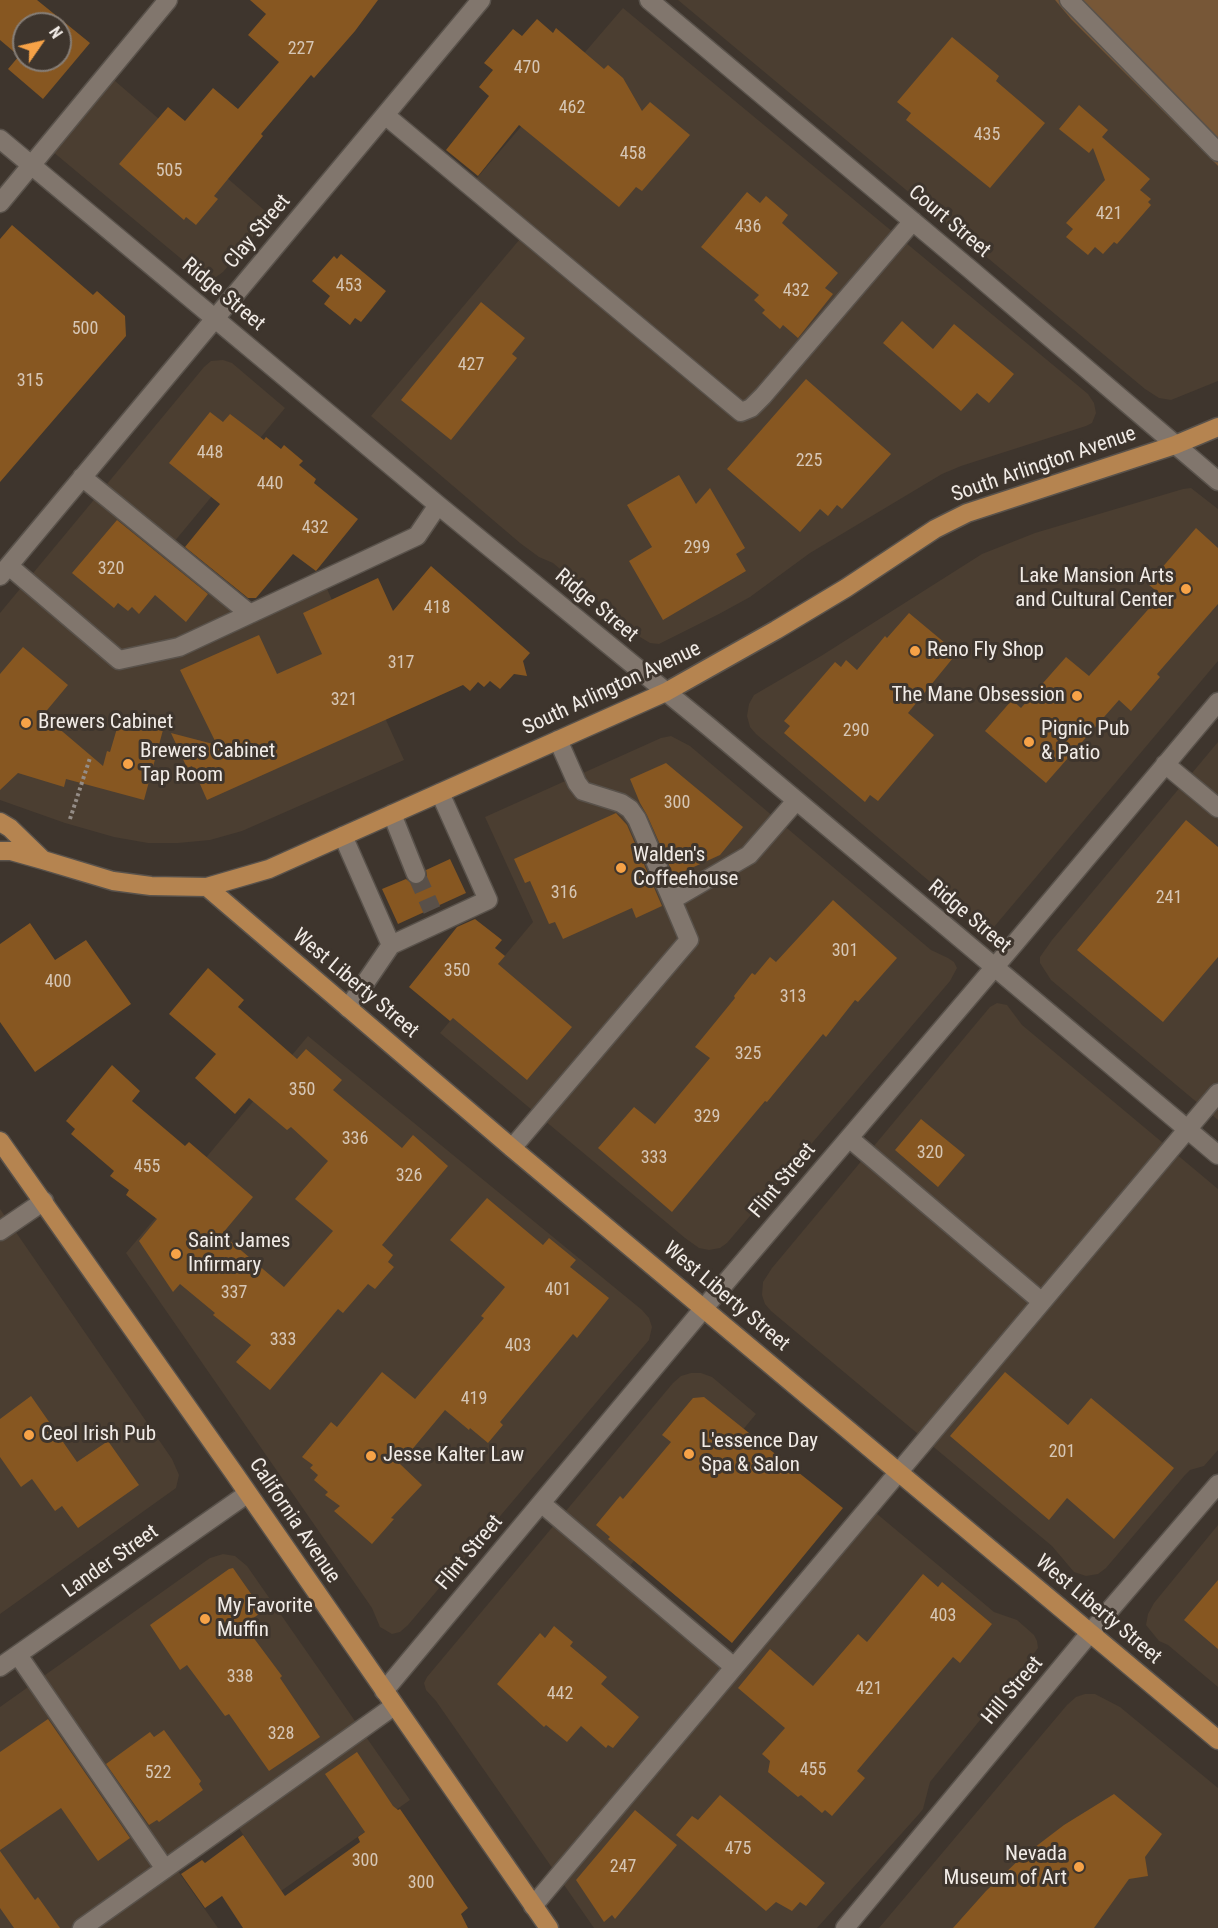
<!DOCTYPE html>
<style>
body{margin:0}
#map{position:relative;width:1218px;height:1928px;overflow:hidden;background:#3e352d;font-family:"Roboto Condensed",sans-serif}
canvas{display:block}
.north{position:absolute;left:12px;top:12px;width:60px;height:60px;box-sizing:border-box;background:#3e352d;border:2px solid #867e77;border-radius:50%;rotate:56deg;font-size:16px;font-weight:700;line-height:24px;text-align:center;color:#f1ebe6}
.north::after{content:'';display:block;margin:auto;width:21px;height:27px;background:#f6a247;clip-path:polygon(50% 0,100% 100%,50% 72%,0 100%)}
</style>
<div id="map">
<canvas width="1218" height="1928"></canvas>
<div class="north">N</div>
</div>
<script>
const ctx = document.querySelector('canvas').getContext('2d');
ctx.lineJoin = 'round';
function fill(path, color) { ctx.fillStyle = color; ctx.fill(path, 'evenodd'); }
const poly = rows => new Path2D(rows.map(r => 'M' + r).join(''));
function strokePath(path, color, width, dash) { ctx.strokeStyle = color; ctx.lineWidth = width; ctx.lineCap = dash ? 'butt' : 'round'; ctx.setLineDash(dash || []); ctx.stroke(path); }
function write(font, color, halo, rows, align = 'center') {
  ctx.font = font + ' "Roboto Condensed",sans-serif'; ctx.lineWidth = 6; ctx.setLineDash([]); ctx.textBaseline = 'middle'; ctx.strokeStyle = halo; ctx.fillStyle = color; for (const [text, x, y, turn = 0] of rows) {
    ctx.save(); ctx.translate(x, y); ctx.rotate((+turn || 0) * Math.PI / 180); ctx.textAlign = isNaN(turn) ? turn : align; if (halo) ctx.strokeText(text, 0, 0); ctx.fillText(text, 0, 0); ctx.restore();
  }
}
const built = poly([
 [678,0,1055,0,1218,166,1218,381,1171,400,1159,398,1145,389],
 [623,8,1088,394,1094,403,1096,413,1092,423,1086,426,961,466,942,474,810,553,750,597,719,614,659,644,650,643,640,637,553,563,539,557,520,543,371,416,525,233,470,186],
 [107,74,271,216,223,272,216,277,206,279,197,272,46,146],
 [223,360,232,363,285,408,169,548,250,614,323,580,404,760,242,831,210,840,178,843,148,843,114,837,65,823,0,800,0,613,204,367,211,361],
 [1191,488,1218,509,1218,661,994,927,989,928,982,926,756,734,750,727,747,716,749,704,754,695,821,656,982,554,1035,533,1183,489],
 [671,736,690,746,931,950,948,958,954,962,957,968,950,981,727,1243,720,1248,709,1250,699,1248,685,1238,440,1033,533,922,485,817,661,738],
 [1218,742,1218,1120,1051,980,1040,963,1040,957,1052,940],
 [997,1003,1007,1005,1022,1025,1218,1189,1218,1450,1204,1466,1190,1470,1185,1475,1106,1568,1098,1574,1086,1576,1074,1572,1052,1546,771,1311,765,1304,762,1295,763,1282,772,1268,990,1007],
 [308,1036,642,1310,649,1318,652,1327,649,1340,408,1625,400,1632,392,1634,380,1627,372,1608,126,1253],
 [0,1209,172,1459,179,1475,176,1488,0,1614],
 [691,1373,701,1373,712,1377,756,1414,623,1574,734,1667,870,1508,994,1612,1017,1620,1034,1635,1037,1641,1038,1648,1035,1652,930,1782,923,1809,919,1814,817,1928,594,1928,436,1701,426,1690,424,1683,427,1677,673,1383,681,1376],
 [1218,1525,1218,1687,1168,1645,1159,1641,1146,1625,1148,1614,1154,1603],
 [223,1554,235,1556,247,1566,410,1800,281,1891,234,1821,173,1864,218,1928,0,1928,0,1707,210,1558],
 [1085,1694,1095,1694,1120,1707,1218,1788,1218,1928,879,1928,1067,1705,1076,1697]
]);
const green = poly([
 [1055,0,1218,0,1218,166,1071,19]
]);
const building = poly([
 [0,0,37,0,90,43,43,99,8,69,19,56,0,40],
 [24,24,60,24,60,60,24,60],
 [250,0,378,0,355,31,314,78,311,75,261,134,263,136,214,196,218,199,196,225,186,217,184,220,119,164,168,107,185,121,213,88,238,109,279,62,248,35,266,14],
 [537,19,553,33,556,28,604,69,608,65,623,78,642,111,650,102,690,135,642,191,636,187,619,207,519,125,478,176,446,150,489,96,479,87,493,70,484,63,513,29,522,36],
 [952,37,999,76,996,81,1045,123,990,188,906,120,911,113,897,102],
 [1079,105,1108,130,1102,137,1150,179,1140,190,1151,199,1148,202,1151,205,1117,244,1114,242,1103,254,1095,247,1088,255,1066,237,1073,229,1066,223,1105,180,1093,148,1089,153,1059,129],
 [747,192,760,203,766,196,788,215,782,223,838,273,825,288,833,294,798,338,783,325,780,329,762,313,765,310,754,300,759,295,701,247],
 [12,225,93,295,97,291,125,316,126,336,0,482,0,239],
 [341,254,386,291,361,322,355,318,350,325,324,304,330,296,312,281,334,256,337,259],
 [481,302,525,338,512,354,517,358,451,440,401,400],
 [902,321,933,349,954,324,1014,374,989,403,977,393,961,411,883,343],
 [806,379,891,454,842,509,837,505,828,516,820,509,800,532,727,469],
 [210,412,223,422,230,414,264,440,266,437,281,449,284,445,303,461,299,465,316,479,314,483,358,519,316,571,293,554,256,598,248,598,185,547,220,504,169,463],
 [679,475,696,504,710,488,745,548,736,554,746,571,663,620,629,561,652,547,627,505],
 [117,520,208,594,186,622,155,595,139,614,132,607,128,611,118,603,114,608,72,573],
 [1196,528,1218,548,1218,604,1157,674,1160,677,1131,711,1119,700,1046,783,985,731,1012,700,1021,708,1066,657,1089,676,1161,595,1148,584],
 [431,566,530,653,523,661,527,676,514,674,500,689,490,681,484,687,478,682,470,691,463,685,207,800,192,766,187,768,171,733,217,745,180,670,259,635,277,674,322,654,303,613,378,578,393,611],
 [909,613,957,653,908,713,934,735,878,801,870,795,865,802,784,733,790,726,784,721,835,662,841,667,846,660,857,670,885,636,887,638],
 [23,647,68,685,43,715,103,766,107,751,110,752,120,718,163,730,144,800,66,779,64,787,18,773,0,790,0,674],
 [666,763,743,827,720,855,674,876,647,815,640,803,630,779],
 [616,813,627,825,662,906,636,918,632,908,563,939,555,922,549,924,530,881,525,883,514,859],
 [1186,820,1218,847,1218,957,1163,1022,1077,950],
 [450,859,466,893,398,924,382,889,406,879,414,885,421,884,427,876,426,870],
 [833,900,897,958,858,1002,855,1000,826,1037,823,1034,767,1102,765,1101,672,1212,598,1148,634,1107,655,1124,710,1058,695,1047,735,998,734,996,752,973,755,975,770,957,776,962],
 [475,919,502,940,495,948,505,956,498,964,572,1027,527,1080,453,1018,450,1021,409,987,457,927],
 [30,923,55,960,86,940,131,1004,35,1072,0,1022,0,944],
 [208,968,244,1000,238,1007,297,1059,306,1049,342,1080,333,1090,402,1148,413,1135,448,1166,382,1245,393,1255,388,1262,394,1267,375,1289,368,1284,343,1313,338,1309,270,1390,236,1362,251,1345,213,1315,215,1313,180,1284,173,1292,139,1241,157,1219,126,1195,129,1190,110,1176,114,1171,71,1134,75,1129,66,1121,112,1065,140,1091,132,1101,185,1146,189,1142,253,1197,222,1234,284,1287,333,1231,295,1199,328,1161,291,1127,287,1130,249,1098,235,1114,195,1078,216,1054,169,1014],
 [921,1119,965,1155,938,1187,895,1150],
 [487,1198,543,1245,549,1238,576,1260,570,1267,609,1298,577,1338,573,1334,500,1422,503,1425,488,1443,470,1428,469,1430,445,1410,400,1464,422,1485,391,1518,394,1519,372,1544,334,1511,340,1506,325,1495,328,1492,314,1480,318,1475,310,1468,313,1465,302,1457,331,1422,337,1427,382,1372,415,1399,484,1318,481,1316,505,1287,450,1240],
 [1005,1372,1068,1425,1091,1398,1174,1468,1114,1539,1067,1498,1049,1520,950,1436],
 [31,1396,77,1462,108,1441,139,1485,78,1528,62,1506,55,1511,32,1479,21,1487,0,1457,0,1419],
 [704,1397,843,1508,732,1643,608,1539,610,1537,596,1525,620,1496,623,1499,671,1442,662,1435,693,1398],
 [233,1568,263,1611,244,1625,282,1676,280,1678,320,1737,269,1771,229,1714,225,1716,187,1665,180,1670,150,1625,229,1569],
 [923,1574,938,1587,942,1582,992,1624,960,1663,953,1657,857,1771,865,1778,832,1816,825,1810,822,1813,801,1795,798,1797,768,1772,770,1761,762,1754,785,1728,738,1688,770,1649,813,1686,858,1634,867,1642],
 [1218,1580,1218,1649,1184,1620],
 [554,1626,573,1642,570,1646,607,1677,601,1684,639,1717,613,1748,608,1745,606,1748,581,1726,567,1742,546,1725,544,1727,497,1684,540,1633,545,1638],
 [48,1719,130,1838,98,1861,61,1808,0,1850,0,1752],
 [164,1730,201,1781,199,1784,203,1790,159,1822,157,1820,149,1825,106,1764,150,1732,154,1737],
 [357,1752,393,1806,398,1810,400,1809,468,1908,461,1914,468,1928,243,1928,222,1896,205,1908,181,1874,202,1860,205,1863,243,1835,285,1896,360,1842,358,1837,365,1832,325,1774],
 [1114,1794,1162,1834,1145,1857,1148,1876,1129,1879,1094,1928,953,1928,986,1891,1022,1857,1064,1825],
 [720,1795,825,1883,806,1906,800,1902,792,1911,776,1902,766,1911,676,1835,692,1816,698,1820],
 [635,1810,677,1845,615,1919,612,1915,604,1922,576,1880],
 [0,1851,35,1900,38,1897,60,1928,14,1928,0,1908]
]);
const minorTunnel = poly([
 [416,874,432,910]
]);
const path = poly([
 [70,819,90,758]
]);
const minor = poly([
 [649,0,971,270,1218,481],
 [1069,0,1218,152],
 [385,115,741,412,751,408,763,396,913,221],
 [0,139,438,505,708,726,1218,1155],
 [0,203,168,0],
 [82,477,250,614],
 [9,566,119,660,179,647,417,536,438,505],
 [0,576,481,0],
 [558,740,577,783,583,791,621,803,630,809,637,819,672,900],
 [1165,764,1218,808],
 [392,814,416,874],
 [343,836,391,945,348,1008],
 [391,945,488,900,440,793],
 [849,1138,1042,1302],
 [512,1148,689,940,672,900,749,855,796,801],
 [0,1231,44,1201],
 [541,1503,734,1667],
 [18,1655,165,1869],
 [0,1667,247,1494],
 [384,1691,704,1308,1016,942,1218,702],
 [533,1906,1218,1093],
 [82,1928,394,1706],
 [845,1928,1090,1633,1218,1484]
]);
const major = poly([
 [0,822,10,828,42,859],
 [0,851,11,851,43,860,113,881,151,886,207,887,269,869,666,692,776,630,846,588,935,529,967,513,1175,445,1218,427],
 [207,887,512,1148,1218,1740],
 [0,1141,234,1473,549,1928]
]);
const markers = [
 [1186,589,6,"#f6a247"],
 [915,651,6,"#f6a247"],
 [1077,696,6,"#f6a247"],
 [26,723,6,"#f6a247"],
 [1029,742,6,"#f6a247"],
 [128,764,6,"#f6a247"],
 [621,868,6,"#f6a247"],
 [176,1254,6,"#f6a247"],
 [29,1435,6,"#f6a247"],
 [689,1454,6,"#f6a247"],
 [371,1456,6,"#f6a247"],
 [205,1619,6,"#f6a247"],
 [1079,1867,6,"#f6a247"]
];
const numberNames = [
 ["227",301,49],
 ["470",527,68],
 ["462",572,108],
 ["435",987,135],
 ["458",633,154],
 ["505",169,171],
 ["421",1109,214],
 ["436",748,227],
 ["453",349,286],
 ["432",796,291],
 ["500",85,329],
 ["427",471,365],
 ["315",30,381],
 ["448",210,453],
 ["225",809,461],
 ["440",270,484],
 ["432",315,528],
 ["299",697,548],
 ["320",111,569],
 ["418",437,608],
 ["317",401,663],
 ["321",344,700],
 ["290",856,731],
 ["300",677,803],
 ["316",564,893],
 ["241",1169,898],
 ["301",845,951],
 ["350",457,971],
 ["400",58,982],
 ["313",793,997],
 ["325",748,1054],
 ["350",302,1090],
 ["329",707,1117],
 ["336",355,1139],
 ["320",930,1153],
 ["333",654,1158],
 ["455",147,1167],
 ["326",409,1176],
 ["401",558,1290],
 ["337",234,1293],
 ["333",283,1340],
 ["403",518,1346],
 ["419",474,1399],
 ["201",1062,1452],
 ["403",943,1616],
 ["338",240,1677],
 ["421",869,1689],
 ["442",560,1694],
 ["328",281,1734],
 ["455",813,1770],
 ["522",158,1773],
 ["475",738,1849],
 ["300",365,1861],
 ["247",623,1867],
 ["300",421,1883]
];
const streetNames = [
 ["Court Street",949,222,40],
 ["Clay Street",258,232,-50],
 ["Ridge Street",223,295,40],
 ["South Arlington Avenue",1044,465,-19],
 ["Ridge Street",596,606,40],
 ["South Arlington Avenue",612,689,-25],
 ["Ridge Street",969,917,40],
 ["West Liberty Street",355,984,40],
 ["Flint Street",783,1181,-50],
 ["West Liberty Street",726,1297,40],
 ["California Avenue",294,1521,56],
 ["Flint Street",470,1553,-50],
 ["Lander Street",111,1562,-35],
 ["West Liberty Street",1098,1610,40],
 ["Hill Street",1013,1691,-50]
];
const poiNames = [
 ["Lake Mansion Arts",1174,577,"right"],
 ["and Cultural Center",1174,601,"right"],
 ["Reno Fly Shop",927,651],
 ["The Mane Obsession",1065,696,"right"],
 ["Brewers Cabinet",38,723],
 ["Pignic Pub",1041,730],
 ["& Patio",1041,754],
 ["Brewers Cabinet",140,752],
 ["Tap Room",140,776],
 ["Walden's",633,856],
 ["Coffeehouse",633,880],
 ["Saint James",188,1242],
 ["Infirmary",188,1266],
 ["Ceol Irish Pub",41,1435],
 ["L'essence Day",701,1442],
 ["Spa & Salon",701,1466],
 ["Jesse Kalter Law",383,1456],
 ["My Favorite",217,1607],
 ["Muffin",217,1631],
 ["Nevada",1067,1855,"right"],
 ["Museum of Art",1067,1879,"right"]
];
fill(built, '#4b3e31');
fill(green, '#775737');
fill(building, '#875721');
strokePath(minorTunnel, '#595049', 18, [18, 9]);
strokePath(minor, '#59524b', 21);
strokePath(major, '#59524b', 21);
strokePath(path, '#948c86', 4, [3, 3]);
strokePath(minor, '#81766d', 18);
strokePath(major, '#b58450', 18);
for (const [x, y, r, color] of markers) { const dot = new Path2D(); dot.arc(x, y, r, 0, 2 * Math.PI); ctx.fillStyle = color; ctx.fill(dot); strokePath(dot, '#3e352d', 2); }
write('18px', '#d6c6b5', null, numberNames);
write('21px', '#f1ebe6', '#3e352d', streetNames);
write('21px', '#f1ebe6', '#3e352d', poiNames, 'left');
</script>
